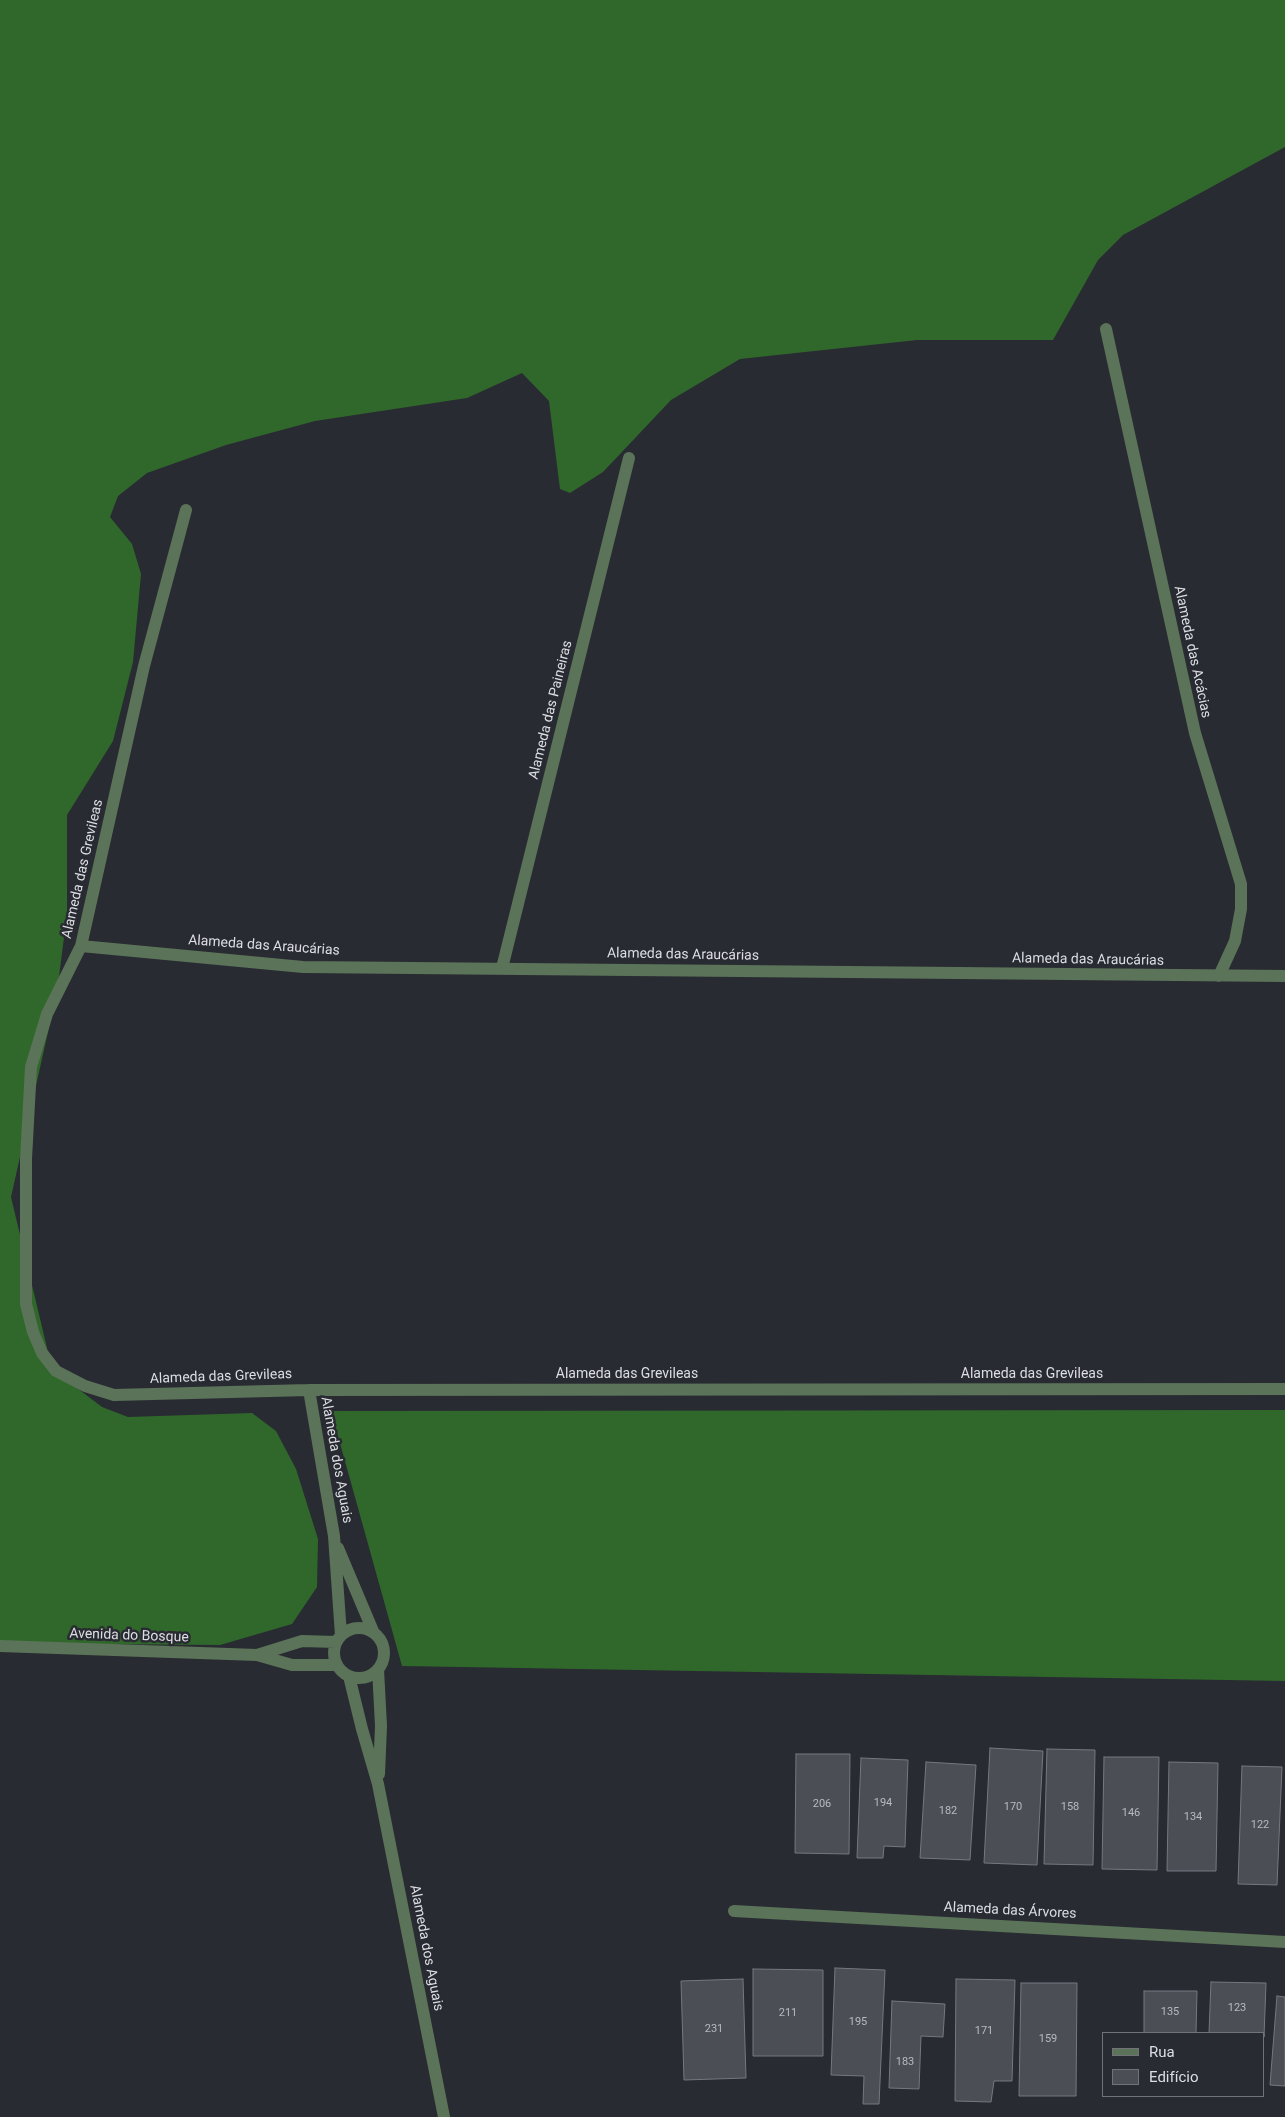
<!DOCTYPE html>
<meta charset="utf-8">
<style>
body{margin:0}
#map{position:relative;width:1285px;height:2117px;overflow:hidden;background:#292b32;font-family:Roboto,sans-serif}
canvas{display:block}
.legend{position:absolute;left:1102px;top:2032px;width:162px;height:65px;box-sizing:border-box;background:#292b32;border:1px solid #717379;margin:0;padding:6px 9px;list-style:none;font-size:15px;color:#dcdee3}
.legend li{display:flex;align-items:center;gap:10px;height:25px}
.legend b{width:25px;border:1px solid #717379}
</style>
<div id="map">
<canvas width="1285" height="2117"></canvas>
<ul class="legend">
<li><b style="height:6px;background:#5b7358"></b>Rua</li>
<li><b style="height:14px;background:#4c4e56"></b>Edifício</li>
</ul>
</div>
<script>
const ctx = document.querySelector('canvas').getContext('2d');
ctx.lineJoin = 'round';
function fill(path, color) { ctx.fillStyle = color; ctx.fill(path, 'evenodd'); }
const poly = rows => new Path2D(rows.map(r => 'M' + r).join(''));
function strokePath(path, color, width, dash) { ctx.strokeStyle = color; ctx.lineWidth = width; ctx.lineCap = dash ? 'butt' : 'round'; ctx.setLineDash(dash || []); ctx.stroke(path); }
function write(font, color, halo, rows, align = 'center') {
  ctx.font = font + ' Roboto,sans-serif'; ctx.lineWidth = 5; ctx.setLineDash([]); ctx.textBaseline = 'middle'; ctx.strokeStyle = halo; ctx.fillStyle = color; for (const [text, x, y, turn = 0] of rows) {
    ctx.save(); ctx.translate(x, y); ctx.rotate((+turn || 0) * Math.PI / 180); ctx.textAlign = isNaN(turn) ? turn : align; if (halo) ctx.strokeText(text, 0, 0); ctx.fillText(text, 0, 0); ctx.restore();
  }
}
const forest = poly([
 [0,0,1285,0,1285,147,1123,235,1098,260,1053,340,917,340,740,359,671,400,603,472,570,493,560,489,549,401,522,373,467,398,315,421,226,445,147,473,118,496,110,517,132,544,141,574,133,662,113,741,67,815,67,914,57,992,11,1197,52,1369,102,1407,128,1417,252,1413,276,1431,296,1469,318,1539,317,1587,292,1624,220,1645,105,1644,0,1646],
 [1285,1410,1285,1681,402,1666,331,1411]
]);
const building = poly([
 [990,1748,1043,1751,1037,1865,984,1863,990,1748],
 [1047,1749,1095,1750,1093,1865,1044,1864,1047,1749],
 [796,1754,850,1754,849,1854,795,1853,796,1754],
 [1104,1757,1159,1757,1157,1870,1102,1869,1104,1757],
 [861,1758,908,1760,905,1847,884,1846,883,1858,857,1858,861,1758],
 [926,1762,976,1765,970,1860,920,1858,926,1762],
 [1169,1762,1218,1763,1216,1871,1167,1871,1169,1762],
 [1242,1766,1282,1767,1277,1885,1238,1884,1242,1766],
 [835,1968,885,1970,879,2104,863,2104,864,2076,831,2075,835,1968],
 [753,1969,823,1970,823,2056,753,2056,753,1969],
 [743,1979,746,2078,684,2080,681,1981,743,1979],
 [956,1979,1015,1980,1012,2081,994,2081,991,2102,955,2101,956,1979],
 [1211,1982,1266,1983,1264,2037,1264,2033,1209,2033,1211,1982],
 [1021,1983,1077,1983,1076,2096,1019,2096,1021,1983],
 [1144,1991,1197,1991,1196,2033,1144,2033,1144,1991],
 [1277,1996,1285,1997,1285,2086,1270,2085,1277,1996],
 [892,2001,945,2004,943,2037,921,2036,919,2089,889,2088,892,2001]
]);
const minor = poly([
 [1106,329,1195,733,1241,884,1241,909,1235,941,1219,976],
 [186,510,144,666,81,946,47,1014,31,1067,26,1159,26,1304,33,1332,42,1353,56,1371,85,1386,114,1395,309,1390,1285,1389],
 [81,946,303,967,1285,976],
 [502,968,629,458],
 [309,1390,334,1536,341,1635],
 [338,1548,373,1631],
 '334 1653a25 25 0 1 1 50 0a25 25 0 1 1-50 0Z',
 [0,1646,257,1655,292,1665,337,1665],
 [257,1655,302,1641,336,1642],
 [378,1669,381,1726,379,1774],
 [349,1676,362,1729,378,1784,444,2117],
 [734,1911,1285,1942]
]);
const numberNames = [
 ["194",883,1803],
 ["206",822,1804],
 ["170",1013,1807],
 ["158",1070,1807],
 ["182",948,1811],
 ["146",1131,1813],
 ["134",1193,1817],
 ["122",1260,1825],
 ["123",1237,2008],
 ["135",1170,2012],
 ["211",788,2013],
 ["195",858,2022],
 ["231",714,2029],
 ["171",984,2031],
 ["159",1048,2039],
 ["183",905,2062]
];
const streetNames = [
 ["Alameda das Acácias",1192,652,78],
 ["Alameda das Paineiras",551,710,-76],
 ["Alameda das Grevileas",83,869,-77],
 ["Alameda das Araucárias",264,946,4],
 ["Alameda das Araucárias",683,955,1],
 ["Alameda das Araucárias",1088,960,1],
 ["Alameda das Grevileas",627,1374],
 ["Alameda das Grevileas",1032,1374],
 ["Alameda das Grevileas",221,1377,-2],
 ["Alameda dos Aguais",336,1460,80],
 ["Avenida do Bosque",129,1636,2],
 ["Alameda das Árvores",1010,1911,3],
 ["Alameda dos Aguais",426,1948,79]
];
fill(forest, '#30682b');
fill(building, '#4c4e56');
strokePath(building, '#757881', 1);
strokePath(minor, '#5b7358', 12);
write('11px', '#b8bac0', null, numberNames);
write('14px', '#dcdee3', '#292b32', streetNames);
</script>
